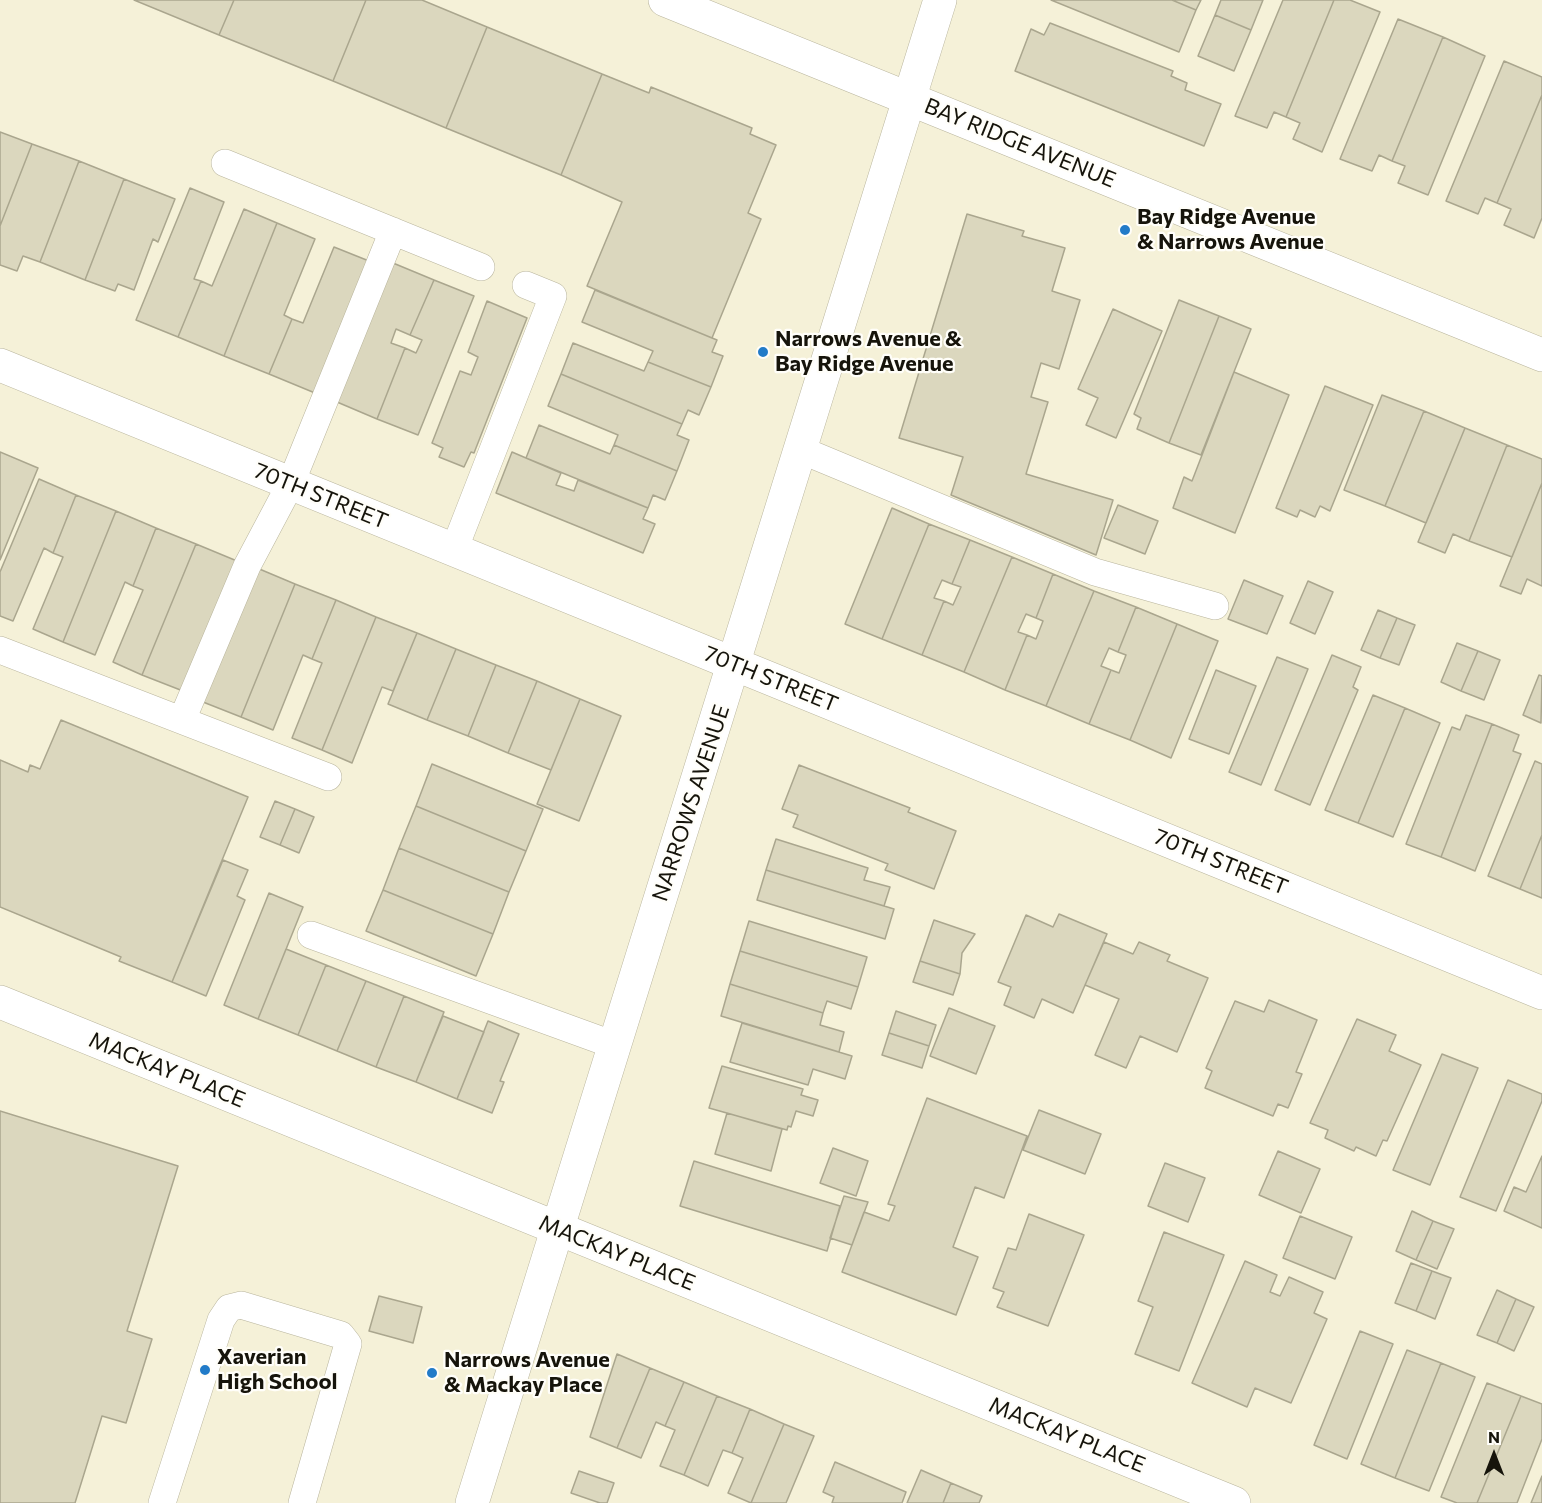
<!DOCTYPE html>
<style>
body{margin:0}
#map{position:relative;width:1542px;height:1503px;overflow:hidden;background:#f5f1d8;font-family:Commissioner,sans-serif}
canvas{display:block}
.north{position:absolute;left:1464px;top:1425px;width:60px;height:60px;-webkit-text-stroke:4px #fffef9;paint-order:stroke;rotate:0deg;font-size:16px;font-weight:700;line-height:24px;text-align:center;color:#16140b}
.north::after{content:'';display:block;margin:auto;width:21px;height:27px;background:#16140b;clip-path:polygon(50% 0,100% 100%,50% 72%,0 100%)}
</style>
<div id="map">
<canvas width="1542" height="1503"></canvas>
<div class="north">N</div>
</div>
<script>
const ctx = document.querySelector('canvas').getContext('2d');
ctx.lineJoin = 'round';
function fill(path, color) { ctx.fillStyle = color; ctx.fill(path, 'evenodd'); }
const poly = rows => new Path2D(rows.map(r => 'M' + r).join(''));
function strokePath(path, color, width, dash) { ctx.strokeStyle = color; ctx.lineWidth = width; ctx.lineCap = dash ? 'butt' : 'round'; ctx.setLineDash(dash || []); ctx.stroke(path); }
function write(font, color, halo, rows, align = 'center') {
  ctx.font = font + ' Commissioner,sans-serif'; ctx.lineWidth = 4.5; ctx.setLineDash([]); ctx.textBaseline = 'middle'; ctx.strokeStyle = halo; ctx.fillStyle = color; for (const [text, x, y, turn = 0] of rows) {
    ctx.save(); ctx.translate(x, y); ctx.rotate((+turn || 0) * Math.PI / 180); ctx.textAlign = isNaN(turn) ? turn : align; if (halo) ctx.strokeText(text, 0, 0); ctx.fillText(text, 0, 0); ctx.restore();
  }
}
const building = poly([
 [134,0,234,0,219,35,134,0],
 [234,0,366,0,333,81,219,35,234,0],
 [366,0,422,0,487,27,446,128,333,81,366,0],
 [1051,0,1172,0,1196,10,1179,52,1051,0],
 [1172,0,1201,0,1196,10,1172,0],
 [1221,0,1263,0,1251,30,1215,15,1221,0],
 [1283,0,1334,0,1286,117,1274,112,1267,128,1235,116,1283,0],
 [1334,0,1350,0,1380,12,1322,152,1293,139,1300,123,1286,117,1334,0],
 [1215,15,1251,30,1234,71,1198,56,1215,15],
 [1398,19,1443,37,1392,161,1379,155,1372,171,1340,159,1398,19],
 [1050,23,1173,71,1171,76,1187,83,1185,90,1221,104,1204,146,1015,71,1031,29,1044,35,1050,23],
 [487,27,602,74,561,175,446,128,487,27],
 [1443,37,1485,56,1428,195,1398,183,1405,166,1392,161,1443,37],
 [1504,61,1542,77,1542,95,1497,203,1485,198,1478,214,1446,201,1504,61],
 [602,74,649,93,651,87,752,128,750,134,776,145,748,213,761,219,712,338,587,286,622,202,561,175,602,74],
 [1542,95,1542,218,1534,238,1504,225,1511,209,1497,203,1542,95],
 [0,132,32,144,0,226,0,132],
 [32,144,79,161,40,262,23,256,17,271,0,265,0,226,32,144],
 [79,161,124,179,85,280,40,262,79,161],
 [124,179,175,199,158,242,153,239,134,290,118,284,115,291,85,280,124,179],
 [190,188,224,202,194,279,201,281,178,337,136,320,190,188],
 [244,209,277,223,224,356,178,337,201,281,212,286,244,209],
 [967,214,1024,231,1022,236,1065,248,1052,291,1080,300,1059,369,1041,363,1031,397,1048,402,1026,474,1113,500,1096,555,951,495,963,457,899,438,967,214],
 [277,223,315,239,284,315,292,319,269,374,224,356,277,223],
 [334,247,369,261,315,393,269,374,292,319,303,323,334,247],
 [393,263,434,280,410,335,396,329,391,343,405,348,377,419,337,402,393,263],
 [434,280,474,296,418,435,377,419,405,348,416,353,422,340,410,335,434,280],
 [595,290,717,340,712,352,723,356,711,387,648,362,653,351,582,322,595,290],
 [1179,300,1219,316,1169,443,1137,429,1141,418,1134,414,1179,300],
 [487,301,527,318,474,453,471,452,464,467,439,457,443,448,432,443,460,371,471,375,478,357,468,352,487,301],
 [1113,309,1162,331,1116,438,1086,425,1098,398,1078,389,1113,309],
 [1219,316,1251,329,1201,455,1169,443,1219,316],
 [573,343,644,371,648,362,711,387,699,415,688,410,682,424,561,374,573,343],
 [1234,372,1289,395,1235,533,1173,508,1184,477,1192,481,1234,372],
 [561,374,682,424,677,435,689,440,677,471,614,445,618,435,548,406,561,374],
 [1325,386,1373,405,1330,511,1320,506,1315,517,1300,510,1297,517,1276,508,1325,386],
 [1382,395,1424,411,1385,506,1344,490,1382,395],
 [1424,411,1465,428,1426,523,1385,506,1424,411],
 [539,425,610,454,614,445,677,471,665,500,653,495,648,508,526,458,539,425],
 [1465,428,1507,445,1469,541,1453,534,1445,553,1418,542,1465,428],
 [1507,445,1542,459,1542,483,1512,557,1469,541,1507,445],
 [0,452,38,468,0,560,0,452],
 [512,452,561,473,556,485,574,491,578,480,648,508,643,519,655,524,643,553,496,493,512,452],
 [39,479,76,495,53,553,44,548,13,621,0,616,0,572,39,479],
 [1542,483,1542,586,1527,579,1521,594,1500,586,1542,483],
 [76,495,116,511,63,642,33,629,63,557,53,553,76,495],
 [1118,505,1158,521,1145,554,1104,538,1118,505],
 [892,508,929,524,882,639,845,624,892,508],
 [116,511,156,528,133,586,125,582,95,655,63,642,116,511],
 [929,524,970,540,952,584,942,580,934,598,944,601,922,655,882,639,929,524],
 [156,528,196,544,142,675,113,662,143,590,133,586,156,528],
 [970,540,1012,557,964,672,922,655,944,601,953,605,961,587,952,584,970,540],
 [196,544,237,561,183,691,142,675,196,544],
 [1012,557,1053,574,1036,618,1026,614,1018,632,1027,635,1005,690,964,672,1012,557],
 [257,568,295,584,241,717,203,702,257,568],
 [1053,574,1094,591,1046,706,1005,690,1027,635,1036,639,1043,621,1036,618,1053,574],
 [1244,580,1283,596,1267,634,1228,619,1244,580],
 [1308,581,1333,592,1315,634,1290,623,1308,581],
 [295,584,336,600,312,659,303,655,273,730,241,717,295,584],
 [1094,591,1136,607,1118,652,1109,648,1101,666,1111,670,1089,724,1046,706,1094,591],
 [336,600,376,617,322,750,292,738,322,663,312,659,336,600],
 [1136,607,1177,624,1130,740,1089,724,1111,670,1119,673,1126,655,1118,652,1136,607],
 [1378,610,1397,618,1380,658,1361,650,1378,610],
 [376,617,417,633,393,691,382,687,352,763,322,750,376,617],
 [1397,618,1415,625,1399,665,1380,658,1397,618],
 [1177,624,1218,641,1171,758,1130,740,1177,624],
 [417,633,456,649,427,720,388,704,417,633],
 [1457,643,1478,651,1461,691,1441,682,1457,643],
 [456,649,496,665,468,736,427,720,456,649],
 [1478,651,1500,660,1484,700,1461,691,1478,651],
 [1332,655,1361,667,1353,687,1358,690,1310,805,1275,790,1332,655],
 [1277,657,1308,669,1261,785,1229,772,1277,657],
 [496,665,537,681,508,753,468,736,496,665],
 [1216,670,1256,686,1229,754,1189,739,1216,670],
 [1539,675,1542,676,1541,723,1523,715,1539,675],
 [537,681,580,699,551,770,508,753,537,681],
 [1373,695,1405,708,1358,823,1325,810,1373,695],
 [580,699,621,716,579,821,537,804,580,699],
 [1405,708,1440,723,1393,837,1358,823,1405,708],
 [1466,715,1492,724,1441,857,1406,844,1452,727,1460,730,1466,715],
 [61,720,248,797,172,982,119,961,121,957,0,907,0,760,28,772,30,765,40,769,61,720],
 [1492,724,1519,735,1513,751,1521,754,1475,871,1441,857,1492,724],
 [1535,761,1542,764,1542,835,1520,889,1488,876,1535,761],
 [432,764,543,809,526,851,416,806,432,764],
 [799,765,910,808,908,812,956,831,934,889,885,870,888,864,793,827,798,815,782,809,799,765],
 [275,801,295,809,280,845,260,837,275,801],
 [416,806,526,851,509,892,399,848,416,806],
 [295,809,314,817,299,853,280,845,295,809],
 [1542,835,1542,898,1520,889,1542,835],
 [776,839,868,868,864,880,890,887,884,906,766,870,776,839],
 [399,848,509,892,493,934,383,890,399,848],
 [223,860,248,870,237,896,245,900,206,996,172,982,223,860],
 [766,870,894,909,885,939,757,900,766,870],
 [383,890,493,934,476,976,366,931,383,890],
 [269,893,303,907,258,1019,224,1005,269,893],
 [1059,914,1107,934,1073,1013,1042,999,1034,1018,1004,1005,1011,987,998,982,1026,915,1053,927,1059,914],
 [934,920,975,934,962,953,960,974,920,961,934,920],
 [749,921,867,957,858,987,740,951,749,921],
 [1104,942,1133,954,1139,942,1170,955,1167,961,1208,978,1177,1052,1140,1036,1126,1068,1095,1055,1119,999,1085,985,1104,942],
 [286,949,326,965,298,1035,258,1019,286,949],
 [740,951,858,987,851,1009,827,1001,823,1013,730,984,740,951],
 [920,961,960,974,953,995,913,982,920,961],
 [326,965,366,981,337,1051,298,1035,326,965],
 [366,981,404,996,376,1067,337,1051,366,981],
 [730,984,823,1013,820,1025,844,1032,839,1052,721,1016,730,984],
 [404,996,444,1012,416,1082,376,1067,404,996],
 [1269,1000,1317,1020,1296,1072,1302,1074,1288,1108,1278,1104,1273,1116,1205,1088,1212,1071,1206,1068,1235,1001,1264,1012,1269,1000],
 [949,1008,995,1026,976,1074,930,1056,949,1008],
 [896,1011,936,1025,929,1046,889,1033,896,1011],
 [443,1016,484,1032,457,1099,416,1082,443,1016],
 [1357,1019,1396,1035,1389,1051,1421,1065,1387,1141,1383,1140,1376,1156,1356,1147,1354,1151,1325,1138,1328,1130,1310,1123,1357,1019],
 [488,1021,519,1034,500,1081,504,1082,492,1113,457,1099,488,1021],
 [742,1023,852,1056,845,1079,813,1069,808,1085,730,1062,742,1023],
 [889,1033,929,1046,922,1068,882,1055,889,1033],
 [1442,1054,1478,1068,1430,1185,1393,1170,1442,1054],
 [722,1066,803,1089,801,1095,818,1100,813,1116,796,1111,791,1127,788,1126,787,1130,709,1108,722,1066],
 [1508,1080,1542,1094,1542,1101,1496,1211,1460,1197,1508,1080],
 [927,1098,1027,1136,1004,1198,975,1187,953,1247,978,1257,956,1315,842,1272,864,1212,889,1221,895,1206,888,1204,927,1098],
 [1039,1110,1101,1134,1085,1174,1023,1150,1039,1110],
 [0,1111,178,1166,127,1331,152,1339,126,1423,102,1416,75,1503,0,1503,0,1111],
 [727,1113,782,1129,771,1171,715,1154,727,1113],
 [833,1148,868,1161,856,1196,820,1183,833,1148],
 [1278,1151,1320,1169,1301,1213,1259,1195,1278,1151],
 [1542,1156,1542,1228,1504,1211,1514,1187,1526,1192,1542,1156],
 [694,1161,840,1206,827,1251,680,1206,694,1161],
 [1165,1163,1205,1178,1188,1222,1148,1206,1165,1163],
 [844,1196,868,1202,852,1245,830,1238,844,1196],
 [1412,1211,1433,1221,1416,1260,1396,1251,1412,1211],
 [1029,1214,1084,1235,1048,1326,997,1307,1004,1292,993,1288,1008,1248,1016,1250,1029,1214],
 [1300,1216,1352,1237,1335,1279,1283,1258,1300,1216],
 [1433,1221,1454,1229,1437,1269,1416,1260,1433,1221],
 [1164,1232,1224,1255,1179,1371,1135,1354,1153,1307,1138,1301,1164,1232],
 [1245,1261,1277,1275,1270,1292,1280,1296,1289,1277,1323,1292,1314,1313,1327,1319,1291,1403,1255,1388,1247,1407,1192,1383,1245,1261],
 [1411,1263,1432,1271,1416,1311,1395,1303,1411,1263],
 [1432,1271,1451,1278,1435,1319,1416,1311,1432,1271],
 [1497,1290,1516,1299,1497,1343,1477,1335,1497,1290],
 [379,1296,422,1307,413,1343,369,1331,379,1296],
 [1516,1299,1534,1307,1514,1351,1497,1343,1516,1299],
 [1360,1331,1393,1344,1347,1459,1314,1445,1360,1331],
 [1407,1350,1441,1363,1395,1478,1361,1464,1407,1350],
 [617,1354,650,1368,617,1448,590,1437,617,1354],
 [1441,1363,1475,1377,1429,1491,1395,1478,1441,1363],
 [650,1368,684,1382,665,1426,656,1422,641,1458,617,1448,650,1368],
 [684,1382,717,1396,684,1475,660,1466,675,1430,665,1426,684,1382],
 [1487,1383,1521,1396,1477,1503,1457,1503,1441,1497,1487,1383],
 [717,1396,750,1409,732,1453,723,1450,708,1486,684,1475,717,1396],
 [1521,1396,1542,1404,1542,1439,1517,1503,1477,1503,1521,1396],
 [750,1409,784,1424,751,1503,728,1493,743,1458,732,1453,750,1409],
 [784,1424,814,1436,786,1503,751,1503,784,1424],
 [835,1462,906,1492,902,1503,832,1503,834,1497,823,1492,835,1462],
 [921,1470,951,1483,943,1503,907,1503,921,1470],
 [579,1471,614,1483,607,1503,600,1503,571,1493,579,1471],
 [1542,1476,1542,1503,1531,1503,1542,1476],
 [951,1483,982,1496,979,1503,943,1503,951,1483]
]);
const service = poly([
 [225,163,481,267],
 [801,450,1095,572,1215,606],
 [454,550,553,296,526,285],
 [0,650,328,777],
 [182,720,247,566,291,483,393,231],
 [311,935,614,1045],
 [162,1503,221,1320,229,1308,241,1305,341,1335,348,1344,302,1503]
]);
const minor = poly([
 [0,365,1542,993],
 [0,1002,1234,1503],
 [472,1503,940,0]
]);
const tertiary = poly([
 [665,0,1542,355]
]);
const markers = [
 [1125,230,6,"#227bc8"],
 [763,352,6,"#227bc8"],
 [205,1370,6,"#227bc8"],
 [432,1373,6,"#227bc8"]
];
const streetNames = [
 ["BAY RIDGE AVENUE",1020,143,22],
 ["70TH STREET",321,496,22],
 ["70TH STREET",771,679,22],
 ["NARROWS AVENUE",691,803,-72],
 ["70TH STREET",1221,862,22],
 ["MACKAY PLACE",167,1070,22],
 ["MACKAY PLACE",617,1253,22],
 ["MACKAY PLACE",1067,1435,22]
];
const poiNames = [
 ["Bay Ridge Avenue",1137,217],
 ["& Narrows Avenue",1137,242],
 ["Narrows Avenue &",775,339],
 ["Bay Ridge Avenue",775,364],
 ["Xaverian",217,1357],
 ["High School",217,1382],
 ["Narrows Avenue",444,1360],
 ["& Mackay Place",444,1385]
];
fill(building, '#dbd7be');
strokePath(building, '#aaa68e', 1.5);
strokePath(service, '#b9b59d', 28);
strokePath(minor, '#b9b59d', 34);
strokePath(tertiary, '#b9b59d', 34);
strokePath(service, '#fff', 27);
strokePath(minor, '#fff', 33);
strokePath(tertiary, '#fff', 33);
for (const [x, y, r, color] of markers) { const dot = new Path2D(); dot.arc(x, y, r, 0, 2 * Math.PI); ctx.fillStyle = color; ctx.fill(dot); strokePath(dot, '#fffef9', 2); }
write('22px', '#16140b', '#fffef9', streetNames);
write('bold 22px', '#16140b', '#fffef9', poiNames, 'left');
</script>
